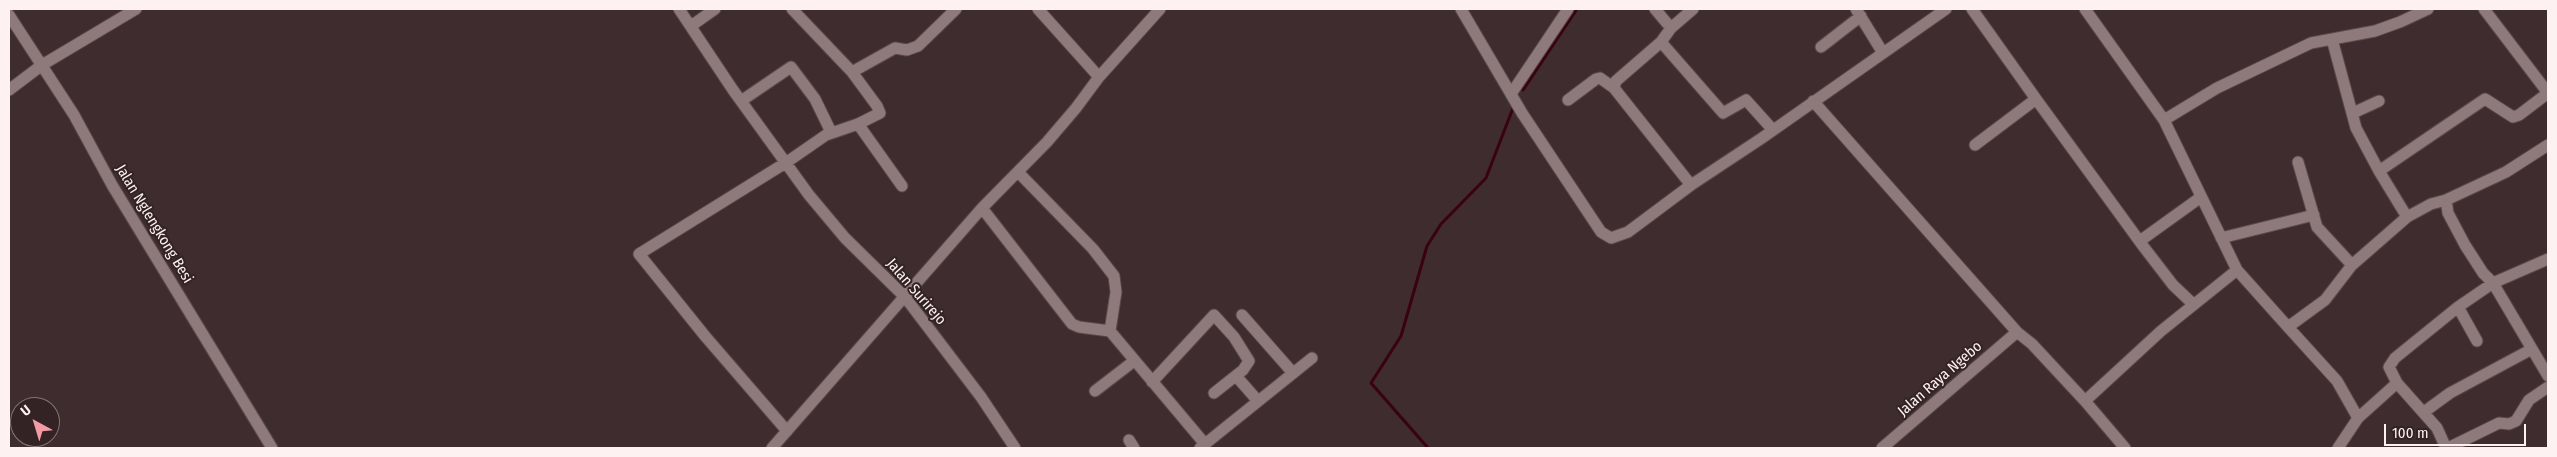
<!DOCTYPE html>
<style>
body{margin:0}
#map{position:relative;width:2557px;height:457px;overflow:hidden;background:#3e2c2e;font-family:"Fira Sans Condensed",sans-serif}
canvas{display:block}
.frame{position:absolute;inset:0;border:10px solid #fdf1f2;pointer-events:none}
.north{position:absolute;left:10px;top:397px;width:50px;height:50px;box-sizing:border-box;background:#332324;border:1px solid #847576;border-radius:50%;rotate:321deg;font-size:14px;font-weight:700;line-height:20px;text-align:center;color:#fdf1f2}
.north::after{content:'';display:block;margin:auto;width:18px;height:22px;background:#f49aa5;clip-path:polygon(50% 0,100% 100%,50% 72%,0 100%)}
.scale{position:absolute;left:2384px;top:424px;width:142px;height:22px;box-sizing:border-box;border:2px solid #fdf1f2;border-top:0;padding-left:6px;font-size:15px;line-height:18px;white-space:nowrap;color:#fdf1f2;-webkit-text-stroke:4px #332324;paint-order:stroke}
</style>
<div id="map">
<canvas width="2557" height="457"></canvas>
<div class="frame"></div>
<div class="north">U</div>
<div class="scale">100 m</div>
</div>
<script>
const ctx = document.querySelector('canvas').getContext('2d');
ctx.lineJoin = 'round';
const poly = rows => new Path2D(rows.map(r => 'M' + r).join(''));
function strokePath(path, color, width, dash) { ctx.strokeStyle = color; ctx.lineWidth = width; ctx.lineCap = dash ? 'butt' : 'round'; ctx.setLineDash(dash || []); ctx.stroke(path); }
function write(font, color, halo, rows, align = 'center') {
  ctx.font = font + ' "Fira Sans Condensed",sans-serif'; ctx.lineWidth = 4; ctx.setLineDash([]); ctx.textBaseline = 'middle'; ctx.strokeStyle = halo; ctx.fillStyle = color; for (const [text, x, y, turn = 0] of rows) {
    ctx.save(); ctx.translate(x, y); ctx.rotate((+turn || 0) * Math.PI / 180); ctx.textAlign = isNaN(turn) ? turn : align; if (halo) ctx.strokeText(text, 0, 0); ctx.fillText(text, 0, 0); ctx.restore();
  }
}
const stream = poly([
 [1523,90,1577,9],
 [1428,448,1371,383,1401,336,1427,246,1441,224,1486,178,1513,108]
]);
const minor = poly([
 [679,9,733,90,809,195,845,238,905,297,981,397,1015,448],
 [792,9,852,72,877,106,880,113,858,124,902,186],
 [1038,9,1099,77],
 [1461,9,1522,113,1601,232,1611,238,1628,232,1691,185,1762,138,1946,9],
 [1655,9,1671,28,1661,42,1616,81,1614,88,1691,185],
 [1856,9,1883,53],
 [1972,9,2036,99,1975,145],
 [2085,9,2164,120,2237,270],
 [2484,9,2548,93],
 [9,15,74,115,112,185,272,448],
 [691,26,715,9],
 [1671,28,1693,9],
 [2332,39,2356,128,2379,171,2407,217],
 [1661,42,1723,113,1746,100,1773,130],
 [1821,47,1861,16],
 [852,72,895,48,907,50,918,46,956,9],
 [9,90,42,65,136,9],
 [1511,94,1568,9],
 [2036,99,2143,246,2173,285,2193,304],
 [1568,100,1596,79,1600,78,1614,88],
 [741,101,791,67,815,99,831,132],
 [1813,101,2017,332,2032,344,2085,401,2161,331,2237,270,2288,327,2325,300,2352,265,2407,217,2431,204,2446,200,2448,213,2465,245,2483,273,2493,283,2548,259],
 [2353,113,2379,101],
 [2164,120,2217,88,2311,43,2375,31,2400,22,2428,9],
 [2298,162,2317,227,2352,265],
 [2379,171,2485,99,2513,117,2519,115,2548,93],
 [1018,172,1093,249,1114,276,1116,292,1110,331],
 [2446,200,2506,172,2548,145],
 [982,208,1072,324,1079,327,1110,331,1205,444],
 [2144,238,2201,197],
 [2221,238,2314,215],
 [2458,307,2477,341],
 [1242,315,1293,373],
 [2288,327,2337,381,2358,418],
 [1236,376,1258,401],
 [1152,382,1214,315,1234,337,1249,361,1243,370,1214,393],
 [1095,391,1134,361],
 [2085,401,2125,448],
 [2424,412,2450,393,2532,349],
 [787,431,705,336,639,254,787,162,826,135,858,124],
 [1129,440,1134,448],
 [772,448,982,208,1047,142,1076,108,1099,77,1160,9],
 [1200,448,1312,358],
 [1882,448,2017,332],
 [2338,448,2358,418,2397,383],
 [2446,448,2437,428,2397,383,2389,367,2395,358,2458,307,2493,283,2548,376],
 [2448,448,2499,423,2509,424,2516,421,2529,400,2548,387]
]);
const streetNames = [
 ["Jalan Nglengkong Besi",154,224,59],
 ["Jalan Surirejo",916,292,49],
 ["Jalan Raya Ngebo",1940,379,-41]
];
strokePath(stream, '#3a0211', 3);
strokePath(minor, '#58494b', 13);
strokePath(minor, '#8e797b', 11);
write('15px', '#fdf1f2', '#332324', streetNames);
</script>
